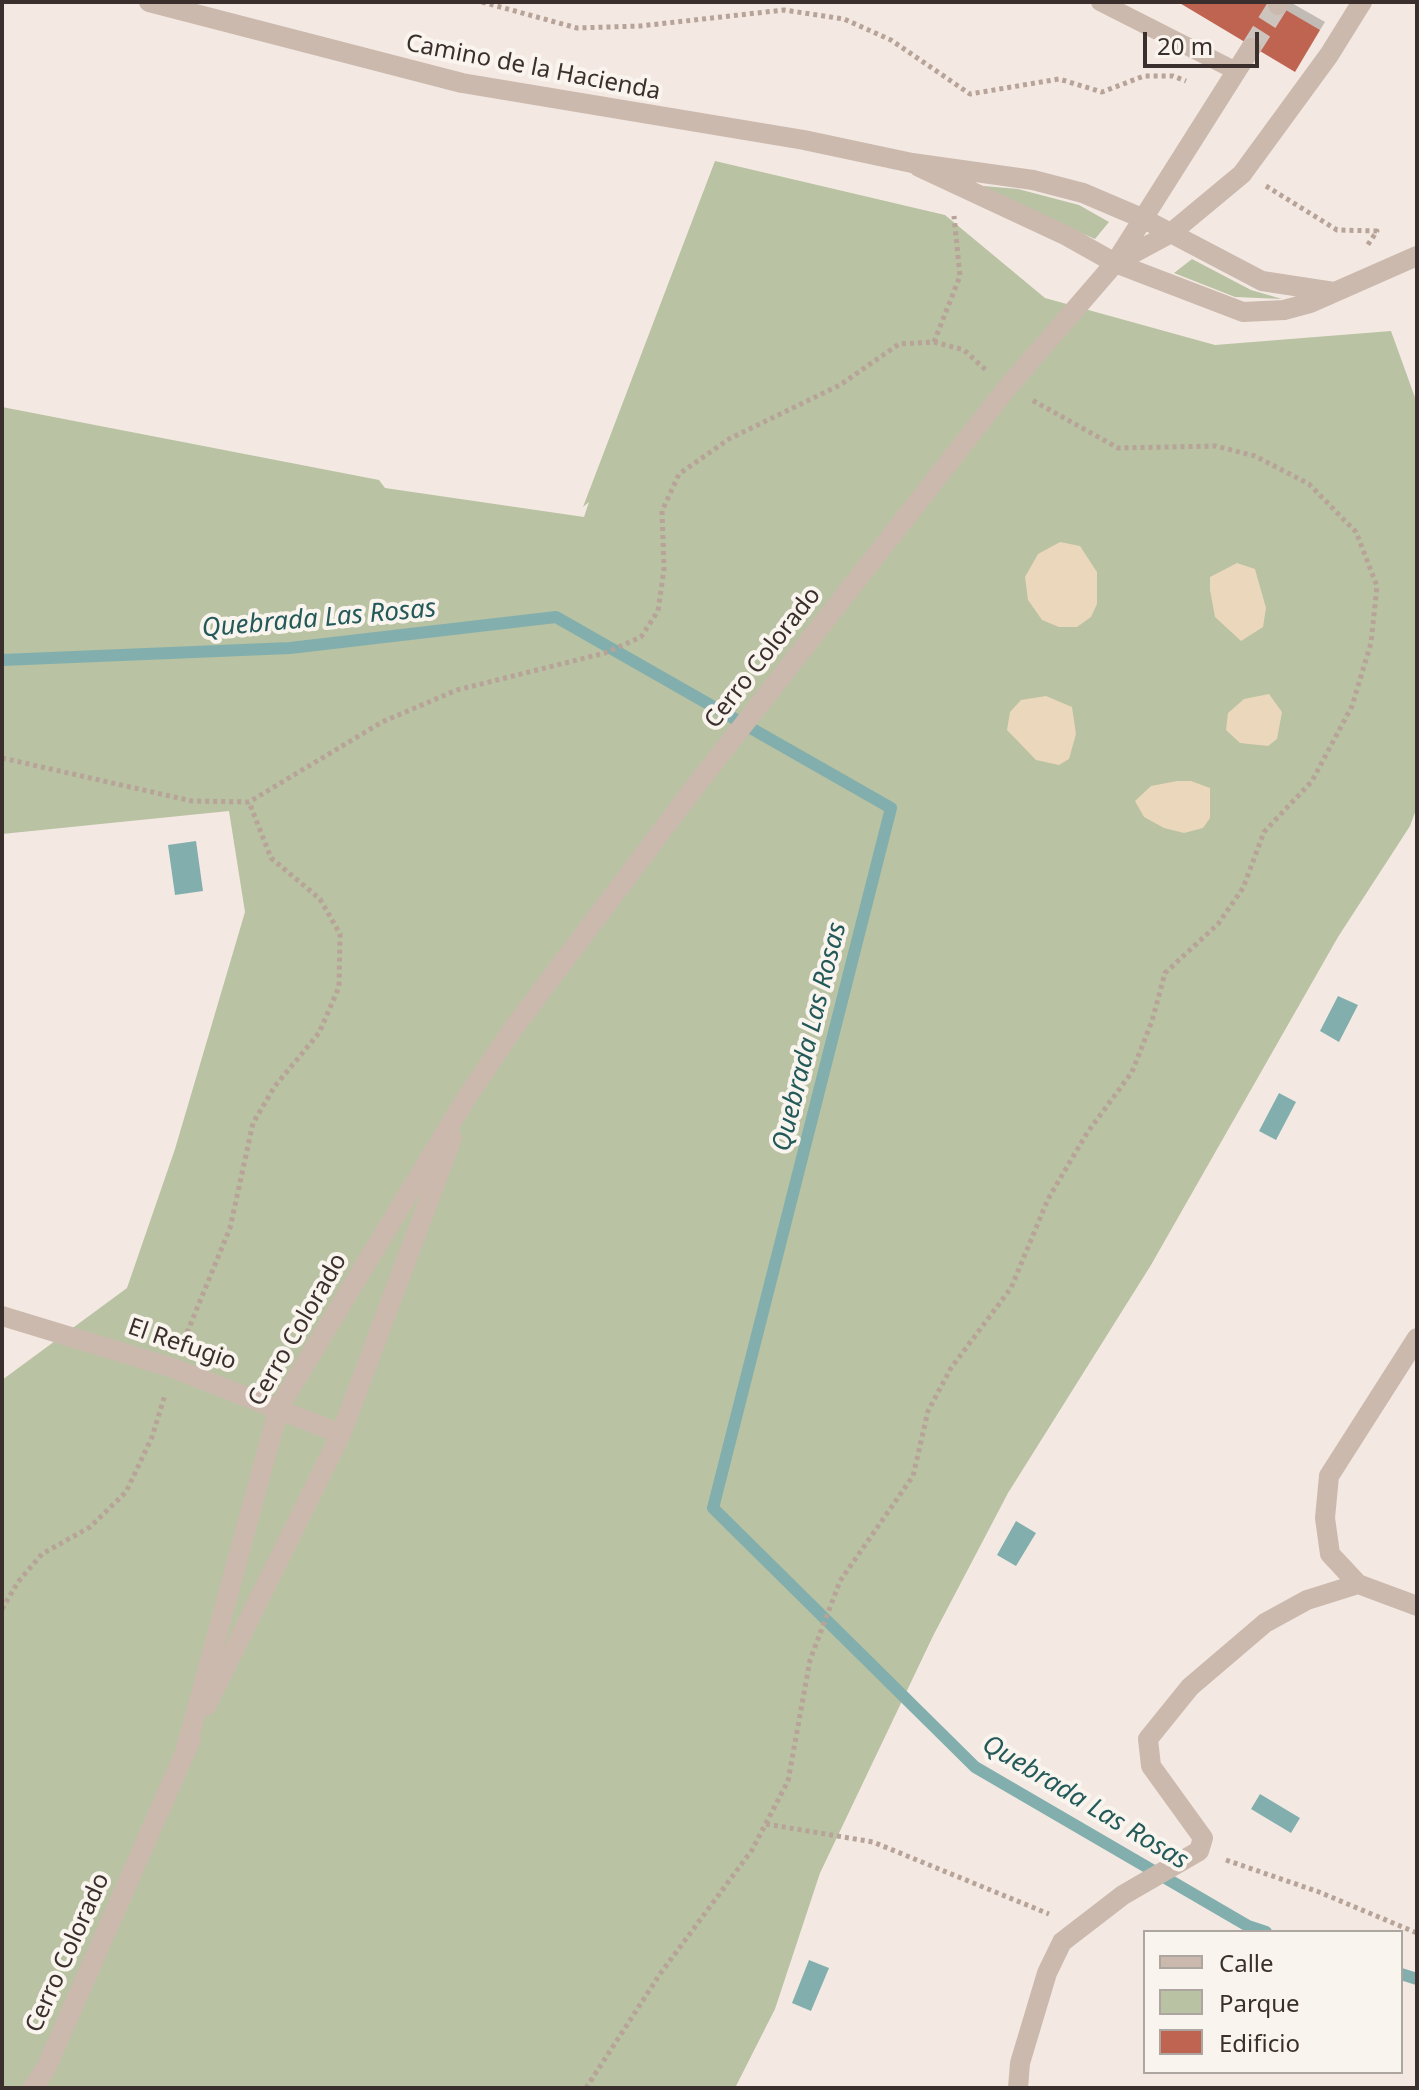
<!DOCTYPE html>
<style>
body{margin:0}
#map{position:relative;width:1419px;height:2090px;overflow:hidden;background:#f3e9e2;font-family:"Noto Sans",sans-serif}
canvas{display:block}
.frame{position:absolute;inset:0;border:4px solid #3a2f2c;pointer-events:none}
.legend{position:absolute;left:1143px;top:1930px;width:260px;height:144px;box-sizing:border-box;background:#faf4ee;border:2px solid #ada5a0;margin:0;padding:10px 14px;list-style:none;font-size:24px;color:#3a2f2c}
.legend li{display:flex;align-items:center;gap:16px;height:40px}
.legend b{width:40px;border:2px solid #ada5a0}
.scale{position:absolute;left:1143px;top:32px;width:116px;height:36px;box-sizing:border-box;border:4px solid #3a2f2c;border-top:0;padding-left:10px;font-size:24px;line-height:28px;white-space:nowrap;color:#3a2f2c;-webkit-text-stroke:6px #faf4ee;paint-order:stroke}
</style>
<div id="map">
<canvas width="1419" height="2090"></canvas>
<div class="frame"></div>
<ul class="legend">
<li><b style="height:10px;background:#cbb9ae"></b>Calle</li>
<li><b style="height:22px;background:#b9c2a2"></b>Parque</li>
<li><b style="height:22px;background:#c06452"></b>Edificio</li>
</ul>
<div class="scale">20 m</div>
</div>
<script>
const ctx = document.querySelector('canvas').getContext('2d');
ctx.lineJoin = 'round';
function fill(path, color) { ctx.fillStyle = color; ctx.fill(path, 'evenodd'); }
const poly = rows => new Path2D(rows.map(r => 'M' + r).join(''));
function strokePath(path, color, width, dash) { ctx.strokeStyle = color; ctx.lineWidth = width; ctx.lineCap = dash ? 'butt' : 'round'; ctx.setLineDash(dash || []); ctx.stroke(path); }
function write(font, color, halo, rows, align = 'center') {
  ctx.font = font + ' "Noto Sans",sans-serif'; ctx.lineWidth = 8; ctx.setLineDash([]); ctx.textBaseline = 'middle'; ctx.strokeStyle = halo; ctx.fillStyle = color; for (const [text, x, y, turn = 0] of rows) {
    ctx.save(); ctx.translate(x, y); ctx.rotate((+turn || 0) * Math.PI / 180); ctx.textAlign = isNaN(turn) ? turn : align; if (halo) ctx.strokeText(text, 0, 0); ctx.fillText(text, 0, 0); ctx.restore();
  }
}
const green = poly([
 [715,161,945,215,1045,298,1215,345,1391,331,1417,403,1417,807,1410,826,1338,937,1151,1265,1008,1493,933,1636,820,1873,775,2009,735,2088,2,2088,2,1380,127,1288,175,1149,245,912,229,811,2,834,2,407,379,480,385,488,584,517,589,502,583,507],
 [972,185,1018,189,1079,205,1109,222,1095,239],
 [1192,259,1251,290,1282,299,1235,297,1174,273]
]);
const sand = poly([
 [1060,542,1080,546,1097,572,1097,604,1091,617,1077,627,1059,627,1042,620,1028,600,1025,577,1038,554],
 [1237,563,1255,569,1266,608,1263,627,1241,641,1215,617,1210,590,1210,577],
 [1269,694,1282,712,1277,739,1268,746,1240,743,1226,730,1228,713,1244,699],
 [1046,696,1072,707,1076,734,1069,759,1059,765,1036,760,1007,730,1010,712,1021,700],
 [1177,781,1191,781,1210,788,1210,818,1203,828,1184,833,1164,828,1144,817,1135,801,1151,786]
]);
const water = poly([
 [196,841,203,891,175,895,168,845],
 [1338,996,1358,1005,1339,1042,1320,1031],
 [1279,1093,1296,1102,1276,1140,1259,1131],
 [1016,1521,1036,1533,1016,1566,997,1555],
 [1260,1794,1300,1818,1291,1833,1251,1809],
 [809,1960,829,1968,811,2011,792,2003]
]);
const shadow = poly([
 [1290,2,1325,22,1295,70,1180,3]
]);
const stream = poly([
 [2,660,290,648,556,617,891,808,713,1508,975,1767,1248,1926,1266,1932],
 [1401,1974,1417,1979]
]);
const building = poly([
 [1178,2,1272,2,1320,30,1295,72]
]);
const streetTunnel = poly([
 [1251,48,1278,5]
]);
const path = poly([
 [482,2,577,28,640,26,784,10,844,19,891,40,970,94,1059,79,1102,92,1144,76,1173,76,1186,81],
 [1266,186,1337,230,1377,231,1367,246],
 [934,342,960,276,954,216],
 [2,758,192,801,249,802,382,722,457,690,605,653,641,637,658,611,664,569,662,511,679,474,729,439,840,385,899,344,934,342,964,350,987,371],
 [184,1340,230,1228,253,1123,275,1086,319,1033,339,987,340,934,320,899,271,858,249,802],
 [2,1609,18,1582,42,1554,90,1527,126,1492,152,1437,165,1395],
 [766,1824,873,1842,1049,1914],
 [1226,1860,1319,1892,1417,1933],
 [586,2088,660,1974,752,1850,788,1781,810,1660,840,1581,913,1476,928,1411,951,1368,1011,1288,1048,1199,1087,1133,1132,1072,1152,1021,1165,973,1218,924,1243,888,1264,832,1312,781,1352,706,1371,643,1377,586,1356,532,1309,484,1255,456,1216,446,1118,448,1032,400]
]);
const lane = poly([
 [1100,2,1236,71]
]);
const street = poly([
 [149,2,462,83,804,140,912,163,1033,180,1083,193,1144,219,1262,281,1334,292],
 [1278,5,1280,2],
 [919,167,1067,236,1115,263,1243,312,1284,310,1310,303,1417,256],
 [1119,261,1171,233,1242,174,1329,55,1362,2],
 [2,1316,173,1368,341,1434],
 [1417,1338,1329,1476,1325,1518,1330,1554,1358,1584,1417,1606],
 [206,1706,341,1434,452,1138],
 [186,1749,279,1407,467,1097,515,1026,694,788,1007,388,1115,263,1251,48],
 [33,2088,46,2068,191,1739],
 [1018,2088,1020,2063,1047,1973,1062,1942,1123,1895,1199,1851,1203,1838,1151,1766,1148,1739,1190,1687,1265,1623,1307,1600,1358,1584]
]);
const streetNames = [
 ["Camino de la Hacienda",533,68,11],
 ["Cerro Colorado",763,658,-52],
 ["Cerro Colorado",298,1330,-60],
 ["El Refugio",182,1345,19],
 ["Cerro Colorado",68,1953,-66]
];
const waterNames = [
 ["Quebrada Las Rosas",319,619,-5],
 ["Quebrada Las Rosas",810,1037,-76],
 ["Quebrada Las Rosas",1085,1803,31]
];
fill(green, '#b9c2a2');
fill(sand, '#ebd7bb');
fill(water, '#82afad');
fill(shadow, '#0003');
strokePath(stream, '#82afad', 12);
fill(building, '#c06452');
strokePath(streetTunnel, '#cec4be', 20, [20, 10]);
strokePath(path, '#b7a398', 5, [4, 4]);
strokePath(lane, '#cbb9ae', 18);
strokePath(street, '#cbb9ae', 20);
write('24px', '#3a2f2c', '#faf4ee', streetNames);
write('italic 26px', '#235a59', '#faf4ee', waterNames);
</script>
